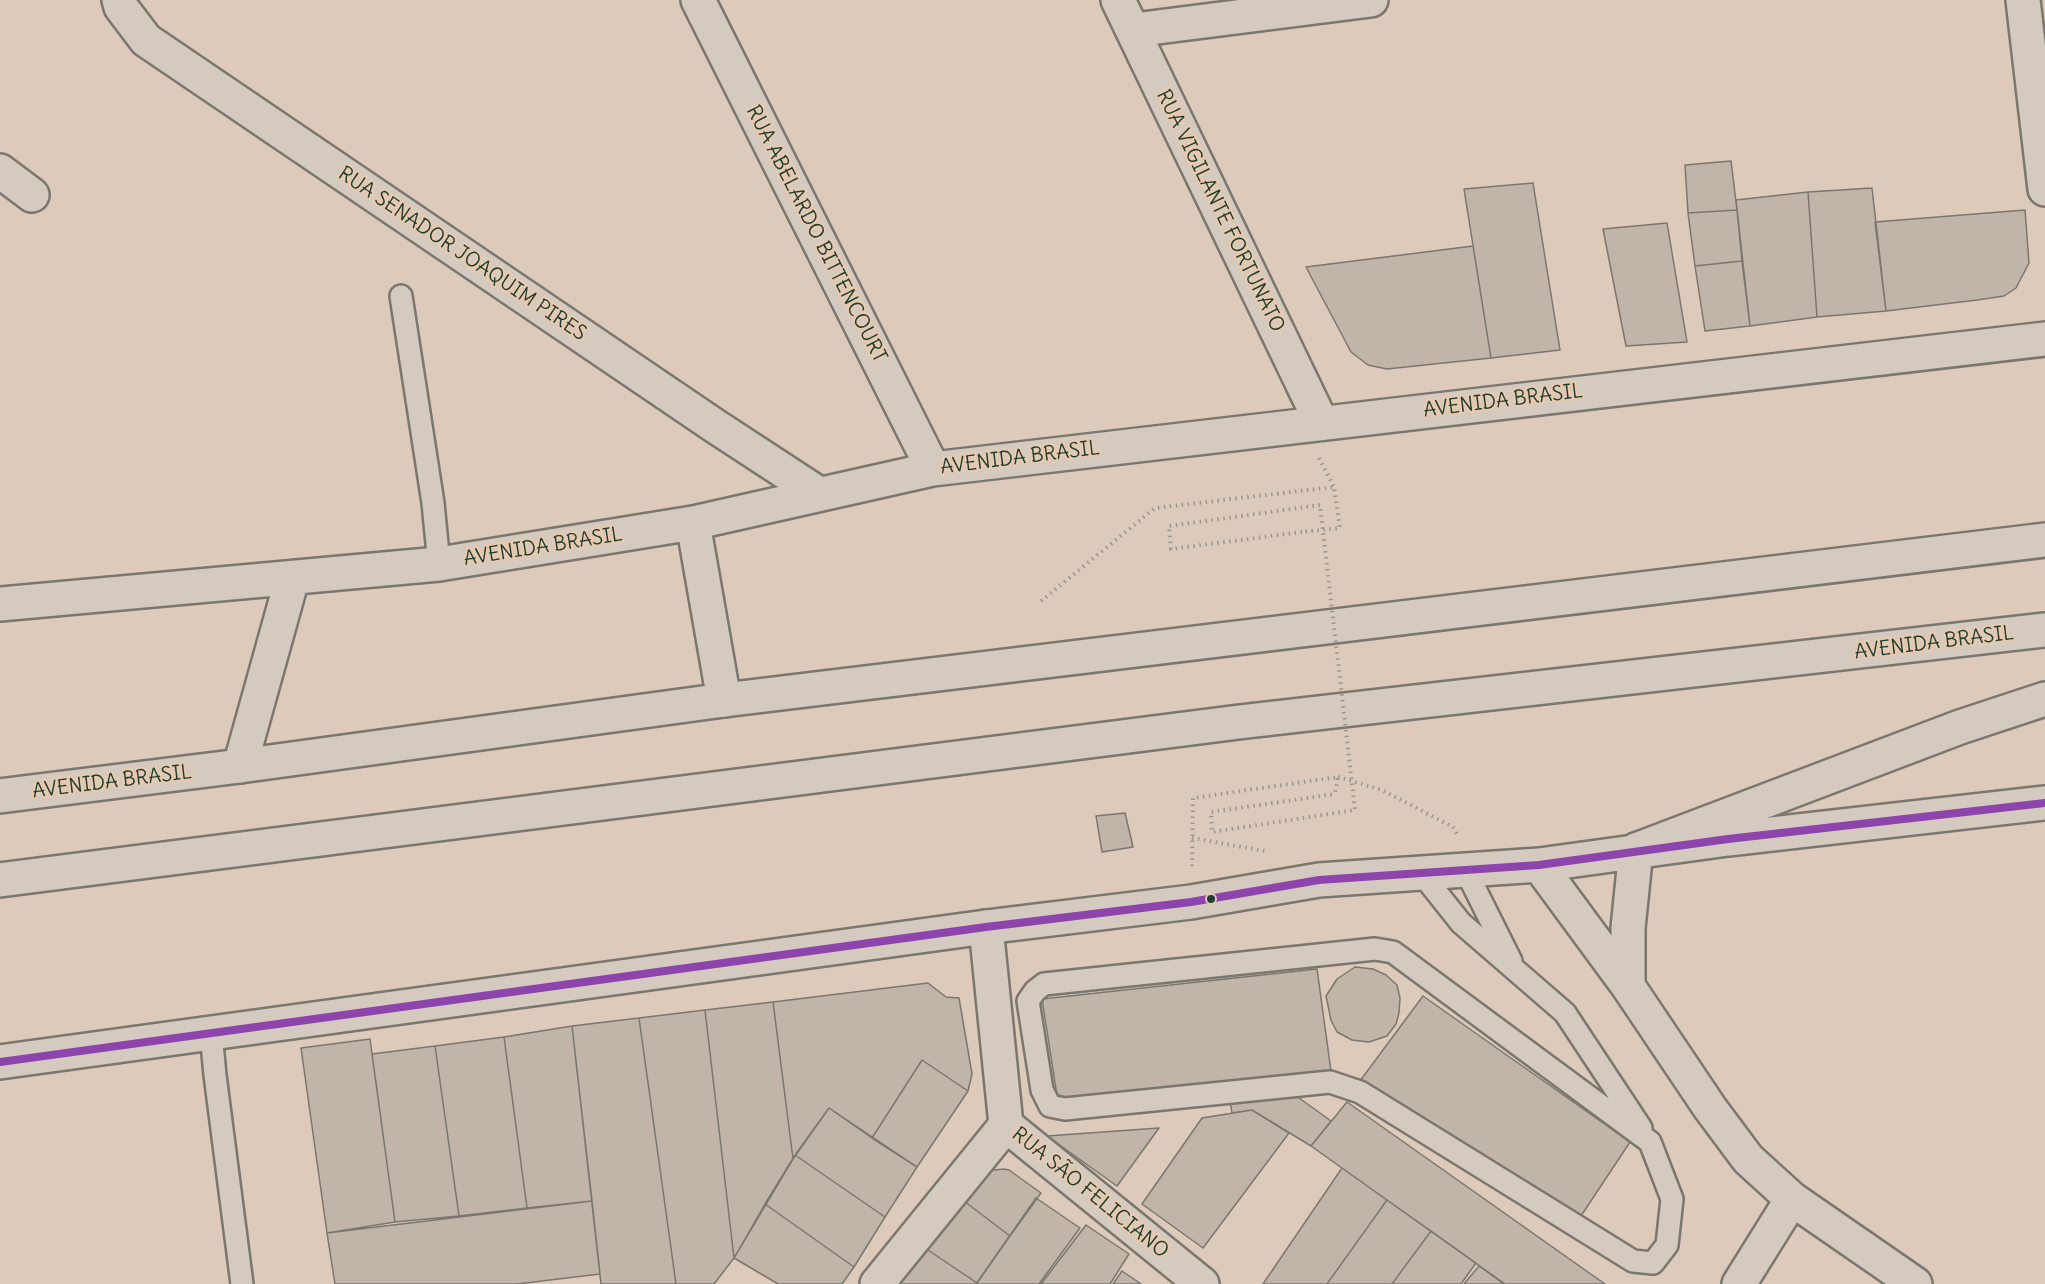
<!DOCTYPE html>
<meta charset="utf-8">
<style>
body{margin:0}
canvas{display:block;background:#ddcabb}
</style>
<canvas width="2045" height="1284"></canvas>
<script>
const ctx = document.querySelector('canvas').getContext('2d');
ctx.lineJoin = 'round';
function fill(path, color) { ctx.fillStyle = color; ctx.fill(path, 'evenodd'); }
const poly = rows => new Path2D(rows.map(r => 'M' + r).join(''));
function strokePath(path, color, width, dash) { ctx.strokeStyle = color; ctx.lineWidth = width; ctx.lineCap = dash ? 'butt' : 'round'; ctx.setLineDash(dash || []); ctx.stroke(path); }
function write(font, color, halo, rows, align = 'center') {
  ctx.font = font + ' Delius,sans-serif'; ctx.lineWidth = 4.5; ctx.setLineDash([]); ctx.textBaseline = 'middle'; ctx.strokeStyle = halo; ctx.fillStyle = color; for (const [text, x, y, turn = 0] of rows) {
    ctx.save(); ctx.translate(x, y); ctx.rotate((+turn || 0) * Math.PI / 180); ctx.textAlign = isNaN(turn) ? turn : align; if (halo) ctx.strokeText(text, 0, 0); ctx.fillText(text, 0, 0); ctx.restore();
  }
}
const building = poly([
 [1731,161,1737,210,1688,213,1685,165,1731,161],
 [1533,183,1560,350,1491,358,1464,189,1533,183],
 [1872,188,1886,311,1817,317,1808,192,1872,188],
 [1808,192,1817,317,1750,326,1736,200,1808,192],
 [1737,210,1742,261,1695,266,1688,213,1737,210],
 [2025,210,2029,263,2016,288,2004,296,1977,300,1886,311,1875,222,2025,210],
 [1667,223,1687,342,1626,346,1603,229,1667,223],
 [1473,246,1491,358,1387,369,1368,365,1351,352,1306,267,1473,246],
 [1742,261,1750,326,1705,331,1695,266,1742,261],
 [1125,813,1133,847,1102,852,1096,816,1125,813],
 [1355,967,1373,969,1386,975,1397,985,1400,998,1399,1013,1396,1024,1387,1036,1369,1042,1352,1040,1337,1032,1331,1020,1326,996,1337,979,1355,967],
 [1317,969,1331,1071,1058,1102,1042,999,1317,969],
 [928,983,946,997,959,998,972,1074,968,1091,922,1060,872,1138,829,1108,793,1159,773,1002,928,983],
 [1423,996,1630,1142,1575,1225,1360,1081,1423,996],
 [773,1002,793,1159,734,1258,705,1010,773,1002],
 [705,1010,734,1258,714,1284,676,1284,639,1018,705,1010],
 [639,1018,676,1284,601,1284,572,1026,639,1018],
 [572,1026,592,1201,527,1208,504,1037,572,1026],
 [504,1037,527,1208,459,1216,435,1046,504,1037],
 [370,1039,395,1222,327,1233,301,1048,370,1039],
 [435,1046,459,1216,395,1222,372,1054,435,1046],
 [922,1060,968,1091,917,1167,872,1138,922,1060],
 [1227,1083,1295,1095,1331,1121,1311,1146,1252,1110,1232,1113,1227,1083],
 [1347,1102,1605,1284,1505,1284,1311,1146,1347,1102],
 [829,1108,917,1167,885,1217,795,1155,829,1108],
 [1252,1110,1289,1133,1203,1248,1142,1204,1202,1118,1252,1110],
 [1159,1128,1117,1186,1047,1136,1159,1128],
 [795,1155,885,1217,854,1267,765,1204,795,1155],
 [1342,1168,1387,1200,1327,1284,1263,1284,1342,1168],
 [1004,1169,1009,1170,1041,1193,1010,1236,960,1198,974,1172,1004,1169],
 [960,1198,1010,1236,977,1283,919,1244,960,1198],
 [1036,1198,1080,1228,1039,1284,976,1284,1036,1198],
 [1387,1200,1431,1231,1392,1284,1327,1284,1387,1200],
 [592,1201,600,1274,517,1284,335,1284,327,1233,592,1201],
 [765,1204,854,1267,842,1284,778,1284,734,1258,765,1204],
 [1086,1225,1129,1254,1110,1284,1041,1284,1086,1225],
 [1431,1231,1476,1263,1461,1284,1392,1284,1431,1231],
 [919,1244,977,1283,976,1284,898,1284,919,1244],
 [1479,1266,1504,1284,1464,1284,1479,1266],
 [1122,1271,1141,1284,1113,1284,1122,1271]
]);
const path = poly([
 [1319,458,1334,487],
 [1041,601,1155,508,1334,487,1340,528,1302,532],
 [1338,777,1382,790,1453,827,1457,834],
 [1192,838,1265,851],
 [1192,866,1193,798,1338,777,1335,794]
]);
const lane = poly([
 [401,296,433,503,439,564],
 [1465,869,1511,961],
 [1422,874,1461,923,1565,1013,1641,1128],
 [1375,949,1393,952,1650,1142,1672,1199,1667,1245,1653,1263,1633,1261,1360,1092,1330,1082,1065,1109,1050,1106,1042,1090,1028,1001,1035,991,1044,984,1375,949],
 [211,1033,215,1075,242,1284]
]);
const street = poly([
 [119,0,121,7,146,40,715,426,819,494],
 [698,0,933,469],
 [1118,0,1321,422],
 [2023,0,2045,189],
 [1134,30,1371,0],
 [0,171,32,195],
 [693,523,724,700],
 [0,604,439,564,693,523,933,469,2045,339],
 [240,766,292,579],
 [1006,1125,1202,1284],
 [877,1284,1006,1125,986,927]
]);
const secondary = poly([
 [1539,865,1628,986,1710,1108,1748,1159,1792,1199,1915,1284],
 [1628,986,1628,928,1636,850],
 [0,1062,986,927,1191,902,1319,880,1539,865,1728,839,2045,803],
 [1739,1284,1792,1199]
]);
const highway = poly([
 [0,796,240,766,724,700,2045,540],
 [1636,850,1960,727,2045,699],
 [0,880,1239,722,2045,630]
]);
const pathBridge = poly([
 [1302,532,1171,549,1169,526,1320,505,1355,810,1212,832,1211,812,1335,794]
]);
const bus1 = poly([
 [0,1062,986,927,1191,902,1319,880,1539,865,1728,839,2045,803]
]);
const markers = [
 [1211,899,5,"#1f3d34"]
];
const streetNames = [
 ["RUA VIGILANTE FORTUNATO",1220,211,64],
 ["RUA ABELARDO BITTENCOURT",816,234,63],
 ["RUA SENADOR JOAQUIM PIRES",462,254,34],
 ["AVENIDA BRASIL",1503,401,-7],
 ["AVENIDA BRASIL",1020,458,-7],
 ["AVENIDA BRASIL",543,547,-9],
 ["AVENIDA BRASIL",1934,643,-7],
 ["AVENIDA BRASIL",112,782,-7],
 ["RUA SÃO FELICIANO",1090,1193,39]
];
fill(building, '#c1b4a8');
strokePath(building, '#7a776f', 1.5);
strokePath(lane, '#7a776f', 26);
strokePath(street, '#7a776f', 38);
strokePath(secondary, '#7a776f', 38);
strokePath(highway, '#7a776f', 38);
strokePath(path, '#9b968d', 4, [1.5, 4.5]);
strokePath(lane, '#d5cac0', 21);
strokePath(street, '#d5cac0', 33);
strokePath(secondary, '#d5cac0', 33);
strokePath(highway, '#d5cac0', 33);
strokePath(pathBridge, '#9b968d', 4, [1.5, 4.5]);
strokePath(bus1, '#8e44ad', 8);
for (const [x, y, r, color] of markers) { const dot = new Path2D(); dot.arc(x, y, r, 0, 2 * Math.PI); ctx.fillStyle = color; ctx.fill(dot); strokePath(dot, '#e7caae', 2); }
write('20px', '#1f3d34', '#e7caae', streetNames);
</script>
